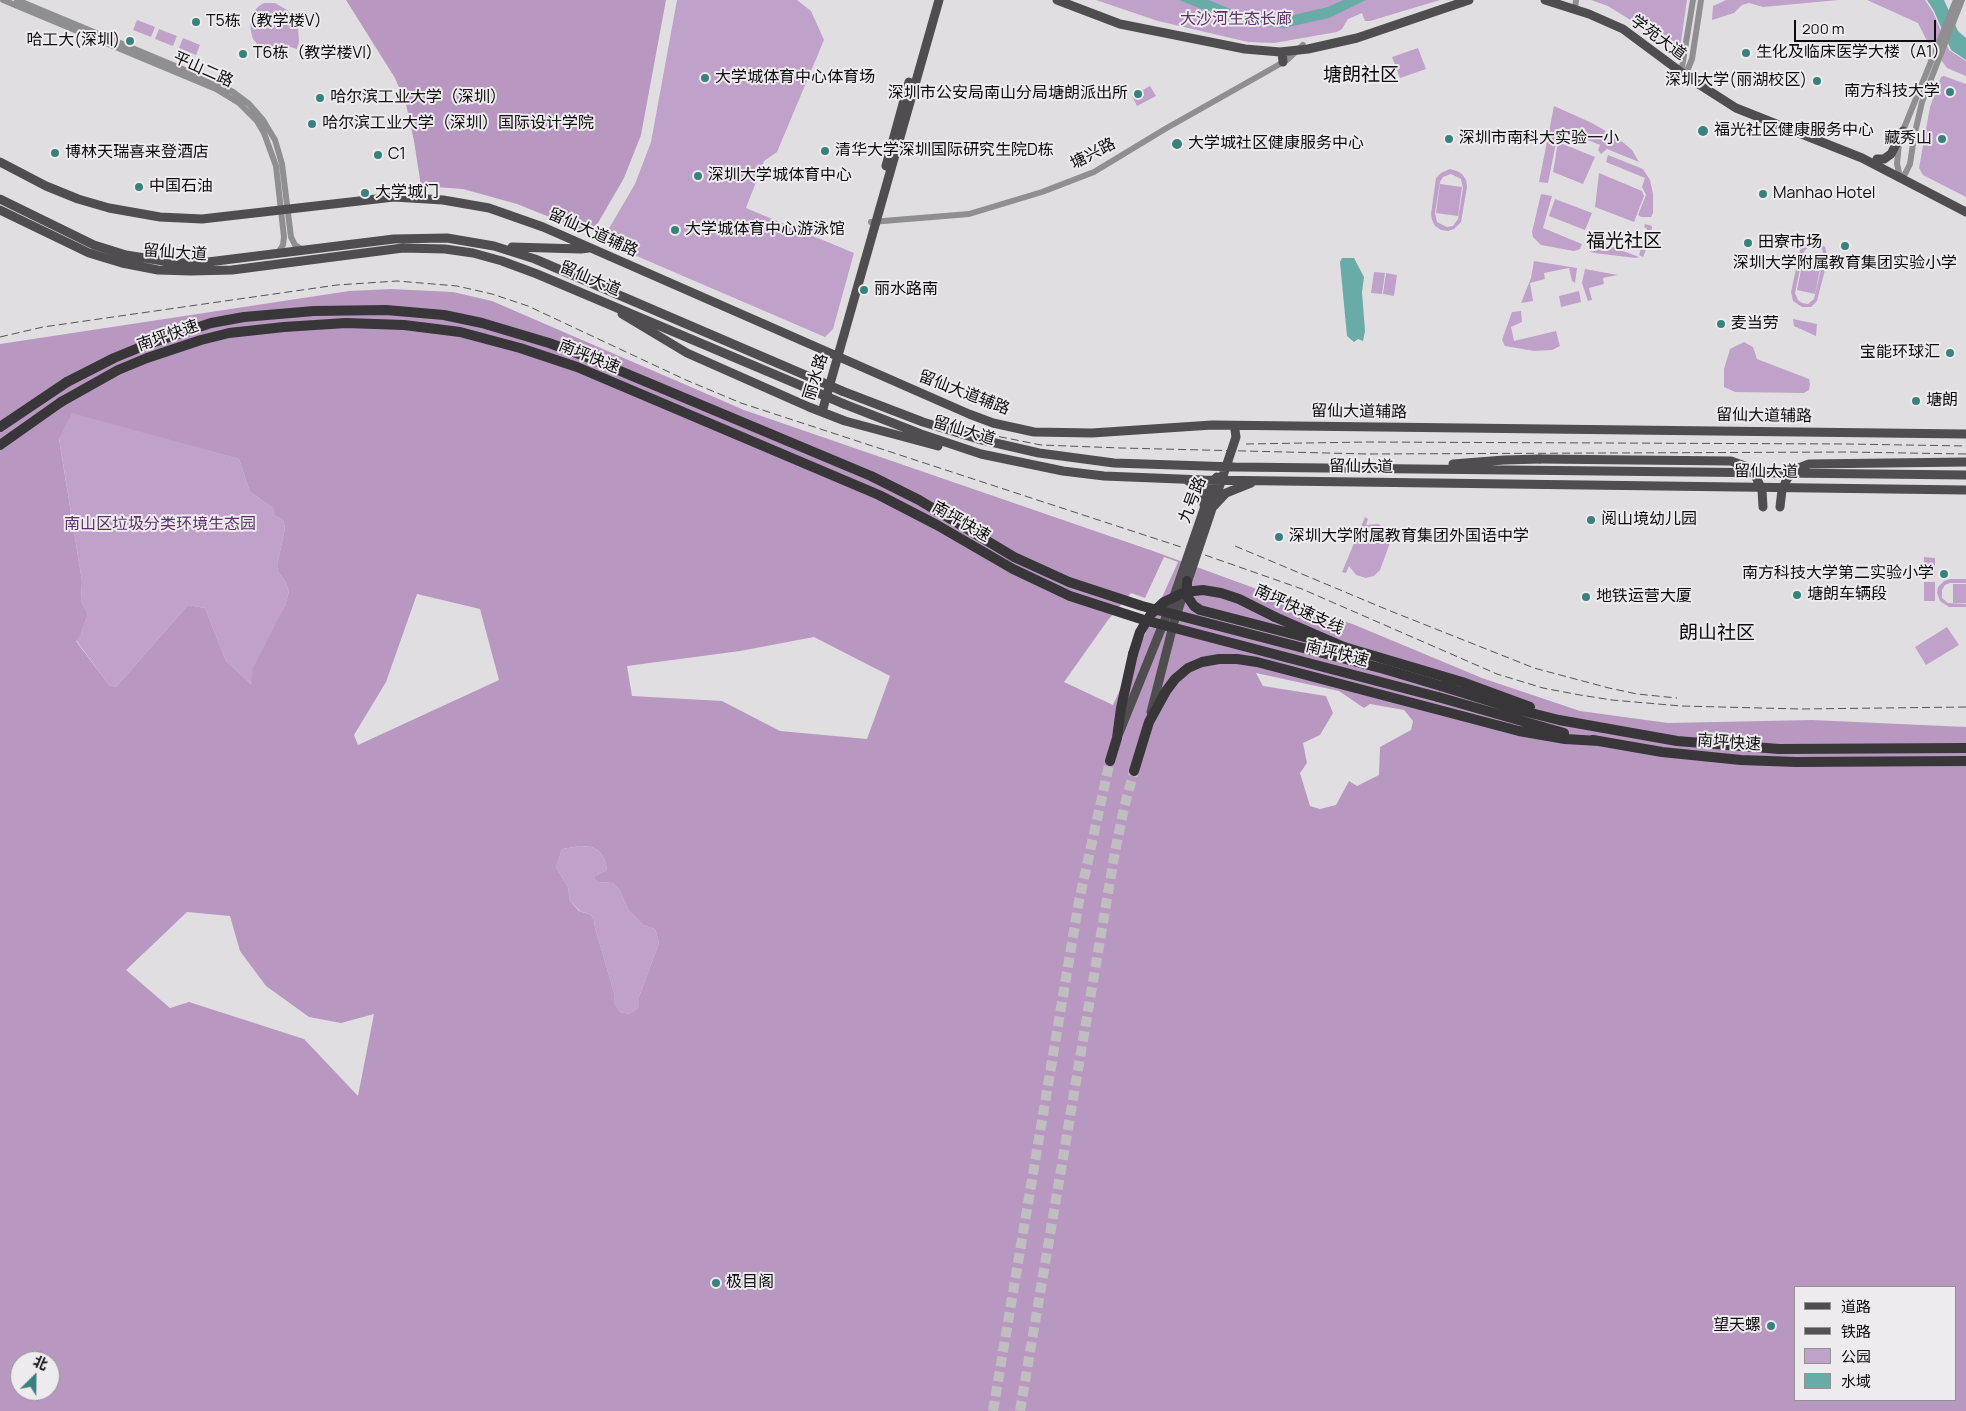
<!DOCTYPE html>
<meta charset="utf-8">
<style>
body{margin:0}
#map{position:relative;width:1966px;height:1411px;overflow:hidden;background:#e1dee2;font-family:Manrope,"Noto Sans SC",sans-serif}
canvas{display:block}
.legend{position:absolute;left:1794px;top:1286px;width:162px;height:115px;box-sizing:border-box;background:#eeebef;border:1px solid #949295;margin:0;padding:6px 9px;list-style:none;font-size:15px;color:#0d0c0d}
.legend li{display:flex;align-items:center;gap:10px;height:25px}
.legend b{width:25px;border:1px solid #949295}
.north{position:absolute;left:10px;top:1351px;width:50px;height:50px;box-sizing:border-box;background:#eeebef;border:1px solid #949295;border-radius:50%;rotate:23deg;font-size:14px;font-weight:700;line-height:20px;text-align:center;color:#0d0c0d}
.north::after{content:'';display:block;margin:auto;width:18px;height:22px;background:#39817d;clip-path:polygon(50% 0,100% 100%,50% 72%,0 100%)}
.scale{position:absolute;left:1794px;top:20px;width:142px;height:22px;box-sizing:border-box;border:2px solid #0d0c0d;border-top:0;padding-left:6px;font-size:15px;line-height:18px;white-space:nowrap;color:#0d0c0d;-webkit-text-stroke:4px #eeebef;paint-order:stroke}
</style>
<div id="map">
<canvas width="1966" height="1411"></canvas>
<ul class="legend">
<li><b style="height:6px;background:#4f4d50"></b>道路</li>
<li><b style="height:6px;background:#545254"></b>铁路</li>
<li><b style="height:14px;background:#c0a1ca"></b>公园</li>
<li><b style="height:14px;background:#69aba7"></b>水域</li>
</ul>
<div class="north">北</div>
<div class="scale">200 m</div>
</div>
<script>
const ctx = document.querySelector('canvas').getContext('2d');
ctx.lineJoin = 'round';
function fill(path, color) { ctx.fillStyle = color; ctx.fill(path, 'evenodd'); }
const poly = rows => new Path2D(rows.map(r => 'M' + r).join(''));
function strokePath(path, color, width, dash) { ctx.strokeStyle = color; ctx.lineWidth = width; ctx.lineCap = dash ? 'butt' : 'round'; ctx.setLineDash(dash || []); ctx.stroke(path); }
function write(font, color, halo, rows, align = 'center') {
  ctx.font = font + ' Manrope,"Noto Sans SC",sans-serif'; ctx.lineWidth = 4; ctx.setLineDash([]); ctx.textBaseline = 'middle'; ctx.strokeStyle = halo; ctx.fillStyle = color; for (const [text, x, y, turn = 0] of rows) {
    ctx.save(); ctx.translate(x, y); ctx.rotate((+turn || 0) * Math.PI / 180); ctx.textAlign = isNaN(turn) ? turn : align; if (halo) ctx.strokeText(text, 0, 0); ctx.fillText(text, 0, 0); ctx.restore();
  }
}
const green = poly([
 [677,0,797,0,811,11,824,40,777,152,764,161,746,208,854,253,833,329,825,337,604,242,604,237,635,184,651,142],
 [1096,0,1440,0,1370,21,1365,21,1362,13,1348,19,1342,29,1337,32,1274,43,1248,42,1158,21],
 [1591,0,1687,0,1680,49,1677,49,1608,6],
 [1726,0,1839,0,1763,7,1749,3,1742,5,1734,13,1712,20,1713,6],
 [1867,0,1925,0,1933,12,1949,50,1966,61,1966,76,1947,68,1927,41,1918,23],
 [264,3,275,3,287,10,292,15,298,27,299,42,297,49,290,47,286,48,282,54,282,58,268,54,262,50,253,39,251,32,250,20,251,14,259,6],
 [137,20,155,27,151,37,133,30],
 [159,29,177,36,173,46,155,39],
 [183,38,200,45,196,55,179,48],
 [1418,48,1426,69,1400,78,1392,57],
 [1944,76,1966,84,1966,197,1923,175,1919,168,1930,107,1941,77],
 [1150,86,1156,96,1137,106,1132,96],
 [1554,106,1592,123,1609,133,1608,140,1610,142,1615,137,1619,139,1632,150,1639,162,1607,149,1601,154,1598,150,1600,145,1559,128,1555,138,1556,143,1548,183,1539,182],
 [1558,142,1595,157,1583,184,1553,172],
 [1608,155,1643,169,1650,180,1653,194,1653,213,1651,217,1641,217,1638,215,1646,195,1642,187,1645,178,1606,162],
 [1450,169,1457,171,1462,174,1466,180,1467,187,1461,222,1454,229,1448,231,1441,230,1435,226,1432,220,1431,214,1436,178,1441,173],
 [1451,174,1461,179,1463,188,1458,219,1453,226,1447,227,1437,222,1435,213,1440,182,1443,177],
 [1599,173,1642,191,1644,196,1634,222,1595,207],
 [1440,184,1462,187,1458,216,1436,213],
 [1541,194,1552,196,1543,228,1582,244,1580,249,1574,251,1541,245,1533,237,1532,232],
 [1555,199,1592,213,1585,230,1549,216],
 [1645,224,1652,226,1651,237,1643,257,1639,255,1647,229,1644,227],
 [1592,239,1600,241,1607,245,1639,257,1636,258,1594,253,1589,251],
 [1815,241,1825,247,1828,258,1817,301,1811,307,1802,307,1793,301,1791,292,1800,250,1806,243],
 [1815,245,1822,249,1824,256,1814,299,1808,304,1802,303,1798,300,1795,293,1804,251,1810,246],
 [1804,255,1822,259,1815,294,1797,290],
 [1534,261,1577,268,1575,283,1572,281,1569,268,1544,273,1545,279,1530,283,1533,301,1521,303,1531,278],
 [1585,269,1618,275,1603,278,1604,284,1589,288,1592,300,1588,301,1582,283],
 [1374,272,1385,273,1382,294,1371,293],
 [1386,273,1397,275,1394,296,1383,294],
 [1579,291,1581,302,1561,307,1559,296],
 [1521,311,1522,322,1511,327,1514,341,1556,331,1560,346,1552,350,1534,351,1505,346,1502,340,1512,312],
 [1793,319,1817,324,1816,336,1794,326],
 [1744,342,1753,347,1757,359,1809,379,1810,384,1809,390,1804,393,1735,392,1724,387,1724,369,1730,349],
 [72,412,239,459,250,492,273,508,274,515,283,520,285,528,277,566,278,572,285,581,289,591,285,606,251,684,226,661,205,608,188,605,116,687,109,685,76,640,81,634,88,614,81,601,82,581,59,438],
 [1365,517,1368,519,1366,525,1378,524,1385,528,1389,532,1391,540,1380,570,1374,576,1366,578,1356,575,1349,566,1346,573,1342,572],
 [1924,557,1935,558,1935,577,1924,577],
 [1950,579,1966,579,1966,583,1950,583,1945,585,1942,590,1942,598,1948,603,1966,604,1966,607,1949,607,1940,601,1937,593,1938,587,1944,581],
 [1924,582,1935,582,1935,601,1924,601],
 [1953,584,1966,584,1966,603,1953,603],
 [1947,627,1959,645,1926,665,1915,647],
 [580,846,592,847,600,852,605,860,607,870,593,877,597,882,613,883,619,889,629,911,643,925,655,929,657,935,659,943,639,997,639,1007,629,1014,620,1012,614,1002,615,996,595,928,594,920,591,915,580,911,570,901,568,887,556,867,562,849]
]);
const forest = poly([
 [346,0,666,0,641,135,624,178,598,223,587,232,517,204,463,189,421,186,414,141,406,104,395,78],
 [391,289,453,292,492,301,744,410,1153,551,1355,625,1482,678,1580,711,1668,723,1812,720,1966,727,1966,1411,0,1411,0,344,349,291],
 [72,413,239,459,250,492,273,508,274,515,283,520,285,528,277,566,278,572,285,581,289,591,285,606,253,668,251,684,226,661,205,608,188,605,116,687,109,685,76,641,81,634,88,614,81,601,82,581,59,439],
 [1164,557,1178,562,1113,705,1064,682,1108,620,1131,593,1145,598],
 [417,594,480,609,499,680,358,745,354,735,386,682],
 [814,637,890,676,867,739,780,731,722,701,632,696,627,666,740,651],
 [1256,673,1339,691,1364,708,1370,704,1404,710,1413,721,1411,730,1380,747,1379,775,1357,786,1349,781,1336,805,1320,809,1310,806,1300,773,1307,763,1303,743,1320,735,1333,713,1326,696,1263,686],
 [580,846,592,847,600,852,605,860,607,870,593,877,597,882,613,883,619,889,629,911,643,925,655,929,657,935,659,943,639,997,639,1007,629,1014,620,1012,614,1002,615,996,595,928,594,920,591,915,579,911,570,901,568,887,556,867,562,849],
 [187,912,230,916,240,951,266,986,309,1017,341,1023,374,1014,358,1096,304,1039,189,1002,170,1008,126,970],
 [1795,1287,1955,1287,1955,1400,1795,1400],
 [20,1361,50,1361,50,1391,20,1391]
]);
const water = poly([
 [1179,0,1209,0,1235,11,1285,17,1328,7,1343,0,1366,0,1329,18,1284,28,1231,21],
 [1927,0,1944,0,1958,31,1966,38,1966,60,1951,50,1934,11],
 [1342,258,1354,258,1364,277,1362,292,1365,331,1363,341,1358,339,1354,342,1347,336,1340,262]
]);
const highwayTunnel = poly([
 [993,1411,1079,901,1110,761],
 [1020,1411,1115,852,1124,808,1134,771]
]);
const minor = poly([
 [3,0,216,89,239,103,257,121,264,133,276,166,284,237,283,245,278,253],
 [17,0,216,83,233,92,249,104,263,120,275,140,282,164,291,237,295,245,303,250],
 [1575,9,1576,0],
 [1681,73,1693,0],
 [1685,76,1692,59,1701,0],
 [1902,133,1956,0],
 [1899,143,1897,164,1900,177,1905,174,1910,164,1914,137,1922,102,1962,0],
 [871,222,969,214,1042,192,1094,172,1165,129,1287,60,1303,45]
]);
const major = poly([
 [1057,0,1120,24,1245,49,1280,52,1308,49,1357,38,1469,0],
 [1545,0,1589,14,1623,29,1689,78,1736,108,1862,158,1966,212],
 [1282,52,1283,62],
 [1877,159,1884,159,1891,154,1903,131],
 [0,162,46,186,78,199,109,208,160,217,202,219,394,197,443,200,489,208,543,227,969,414,993,423,1034,432,1092,433,1212,425,1966,434],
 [886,166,909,82],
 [0,199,94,245,126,255,176,263,208,262,394,239,447,238,494,246,535,259,819,381],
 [0,210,89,253,122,263,158,270,191,271,232,270,403,248,445,249,473,253,502,261,537,274,809,389],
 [512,247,581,249,589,248],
 [622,314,687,353,809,407,845,421,938,446],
 [842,391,923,422,978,439,1039,453,1114,463,1235,467,1966,475],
 [844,404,921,434,981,454,1063,471,1104,476,1204,480,1966,490],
 [822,412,939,0],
 [1453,464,1504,460,1540,459],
 [1188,481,1198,487,1202,491,1204,505],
 [1214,506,1226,493,1251,483],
 [1151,712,1174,622,1236,437,1235,430],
 [1119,733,1172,602,1214,480,1217,477]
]);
const highway = poly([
 [0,427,67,382],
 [0,445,61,402],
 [1187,581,1187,596,1194,606,1200,610,1316,640],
 [1275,617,1344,647,1462,682,1530,707],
 [1441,686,1515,709,1559,720,1677,741,1779,749,1966,748],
 [1438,697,1564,733],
 [1593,740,1662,752,1741,760,1796,762,1966,761],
 [1110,761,1117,738,1121,708,1133,654],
 [1134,771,1149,722,1166,691,1175,679,1188,668,1202,662,1219,659,1237,659,1257,662,1519,731,1565,739,1599,741]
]);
const rail = poly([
 [0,337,43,327,337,285,397,281,457,286,492,294,528,306,686,380,741,403,1181,547],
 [953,423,996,436,1041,445,1121,448,1368,454,1848,452,1966,454],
 [1246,444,1367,442,1848,444,1966,446],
 [1235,546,1388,610,1534,668,1609,688,1637,694,1677,698],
 [1205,555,1302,589,1497,674,1543,688,1580,695,1612,700,1681,706,1801,709,1966,707]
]);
const majorBridge = poly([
 [819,381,842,391],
 [809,389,844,404],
 [1540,459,1731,461,1745,466,1755,475,1762,490,1763,507],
 [1780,507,1782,490,1787,479,1796,469,1809,464,1966,462]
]);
const highwayBridge = poly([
 [67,382,114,358,148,344,211,323,244,317,314,311,386,310,444,315,482,323,549,343,582,355,871,476,919,500,1014,557,1069,582,1142,606,1384,669,1441,686],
 [61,402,118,370,147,358,201,340,229,333,284,327,346,323,404,325,460,332,520,348,577,367,879,495,937,525,1013,569,1070,596,1144,620,1438,697],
 [1133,654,1140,632,1151,614,1164,602,1185,592,1203,590,1221,593,1239,599,1275,617]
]);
const markers = [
 [196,22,5,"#39817d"],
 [130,41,5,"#39817d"],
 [1746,53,5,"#39817d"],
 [243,54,5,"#39817d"],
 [705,78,5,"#39817d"],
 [1817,81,5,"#39817d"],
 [1950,92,5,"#39817d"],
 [1138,94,5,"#39817d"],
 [320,98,5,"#39817d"],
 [312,124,5,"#39817d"],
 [1703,131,6,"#39817d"],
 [1449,139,5,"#39817d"],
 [1942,139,5,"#39817d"],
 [1177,144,6,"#39817d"],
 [825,151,5,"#39817d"],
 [55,153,5,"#39817d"],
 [378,155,5,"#39817d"],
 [698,176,5,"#39817d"],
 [139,187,5,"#39817d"],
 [365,193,5,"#39817d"],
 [1763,194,5,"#39817d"],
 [675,230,5,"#39817d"],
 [1748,243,5,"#39817d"],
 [1845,246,5,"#39817d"],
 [864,290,5,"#39817d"],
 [1721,324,5,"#39817d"],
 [1950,353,5,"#39817d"],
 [1916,401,5,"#39817d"],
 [1591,520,5,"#39817d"],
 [1279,537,5,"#39817d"],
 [1944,574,5,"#39817d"],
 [1797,595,5,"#39817d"],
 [1586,597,5,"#39817d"],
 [716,1283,5,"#39817d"],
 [1771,1326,5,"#39817d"]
];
const parkNames = [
 ["大沙河生态长廊",1236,20],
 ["南山区垃圾分类环境生态园",160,525]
];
const poiNames = [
 ["T5栋（教学楼V）",206,22],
 ["哈工大(深圳)",120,41,"right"],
 ["生化及临床医学大楼（A1）",1756,53],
 ["T6栋（教学楼VI）",253,54],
 ["大学城体育中心体育场",715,78],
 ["深圳大学(丽湖校区)",1807,81,"right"],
 ["南方科技大学",1940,92,"right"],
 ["深圳市公安局南山分局塘朗派出所",1128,94,"right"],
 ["哈尔滨工业大学（深圳）",330,98],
 ["哈尔滨工业大学（深圳）国际设计学院",322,124],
 ["福光社区健康服务中心",1714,131],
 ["深圳市南科大实验一小",1459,139],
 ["藏秀山",1932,139,"right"],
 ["大学城社区健康服务中心",1188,144],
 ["清华大学深圳国际研究生院D栋",835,151],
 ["博林天瑞喜来登酒店",65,153],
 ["C1",388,155],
 ["深圳大学城体育中心",708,176],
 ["中国石油",149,187],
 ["大学城门",375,193],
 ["Manhao Hotel",1773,194],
 ["大学城体育中心游泳馆",685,230],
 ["田寮市场",1758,243],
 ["深圳大学附属教育集团实验小学",1845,264,"center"],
 ["丽水路南",874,290],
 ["麦当劳",1731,324],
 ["宝能环球汇",1940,353,"right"],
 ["塘朗",1926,401],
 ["阅山境幼儿园",1601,520],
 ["深圳大学附属教育集团外国语中学",1289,537],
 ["南方科技大学第二实验小学",1934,574,"right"],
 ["塘朗车辆段",1807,595],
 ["地铁运营大厦",1596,597],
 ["极目阁",726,1283],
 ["望天螺",1761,1326,"right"]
];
const streetNames = [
 ["学苑大道",1658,38,36],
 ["平山二路",203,70,24],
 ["塘兴路",1093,154,-27],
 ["留仙大道辅路",593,233,24],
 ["留仙大道",175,253,4],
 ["留仙大道",590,279,23],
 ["南坪快速",168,336,-19],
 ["南坪快速",589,357,22],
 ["丽水路",816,377,-73],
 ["留仙大道辅路",964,393,21],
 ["留仙大道辅路",1359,412,1],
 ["留仙大道辅路",1764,416,1],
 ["留仙大道",964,431,17],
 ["留仙大道",1361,467,1],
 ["留仙大道",1766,472,1],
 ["九号路",1193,500,-69],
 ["南坪快速",961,522,30],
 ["南坪快速支线",1299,610,25],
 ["南坪快速",1337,654,14],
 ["南坪快速",1729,743,4]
];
const quarterNames = [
 ["塘朗社区",1361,76],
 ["福光社区",1624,242],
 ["朗山社区",1717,634]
];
fill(green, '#c0a1ca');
fill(forest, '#b898c1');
fill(water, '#69aba7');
strokePath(highwayTunnel, '#c1bec2', 10, [10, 5]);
strokePath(minor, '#8f8e90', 6);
strokePath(major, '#4f4d50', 9);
strokePath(highway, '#393639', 10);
strokePath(rail, '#545254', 1, [8, 4]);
strokePath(majorBridge, '#4f4d50', 9);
strokePath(highwayBridge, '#393639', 10);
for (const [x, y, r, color] of markers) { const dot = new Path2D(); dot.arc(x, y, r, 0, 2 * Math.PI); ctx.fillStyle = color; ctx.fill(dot); strokePath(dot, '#eeebef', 2); }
write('16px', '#5b3267', '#eeebef', parkNames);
write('16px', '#0d0c0d', '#eeebef', poiNames, 'left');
write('16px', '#0d0c0d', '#eeebef', streetNames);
write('19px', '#0d0c0d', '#eeebef', quarterNames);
</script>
